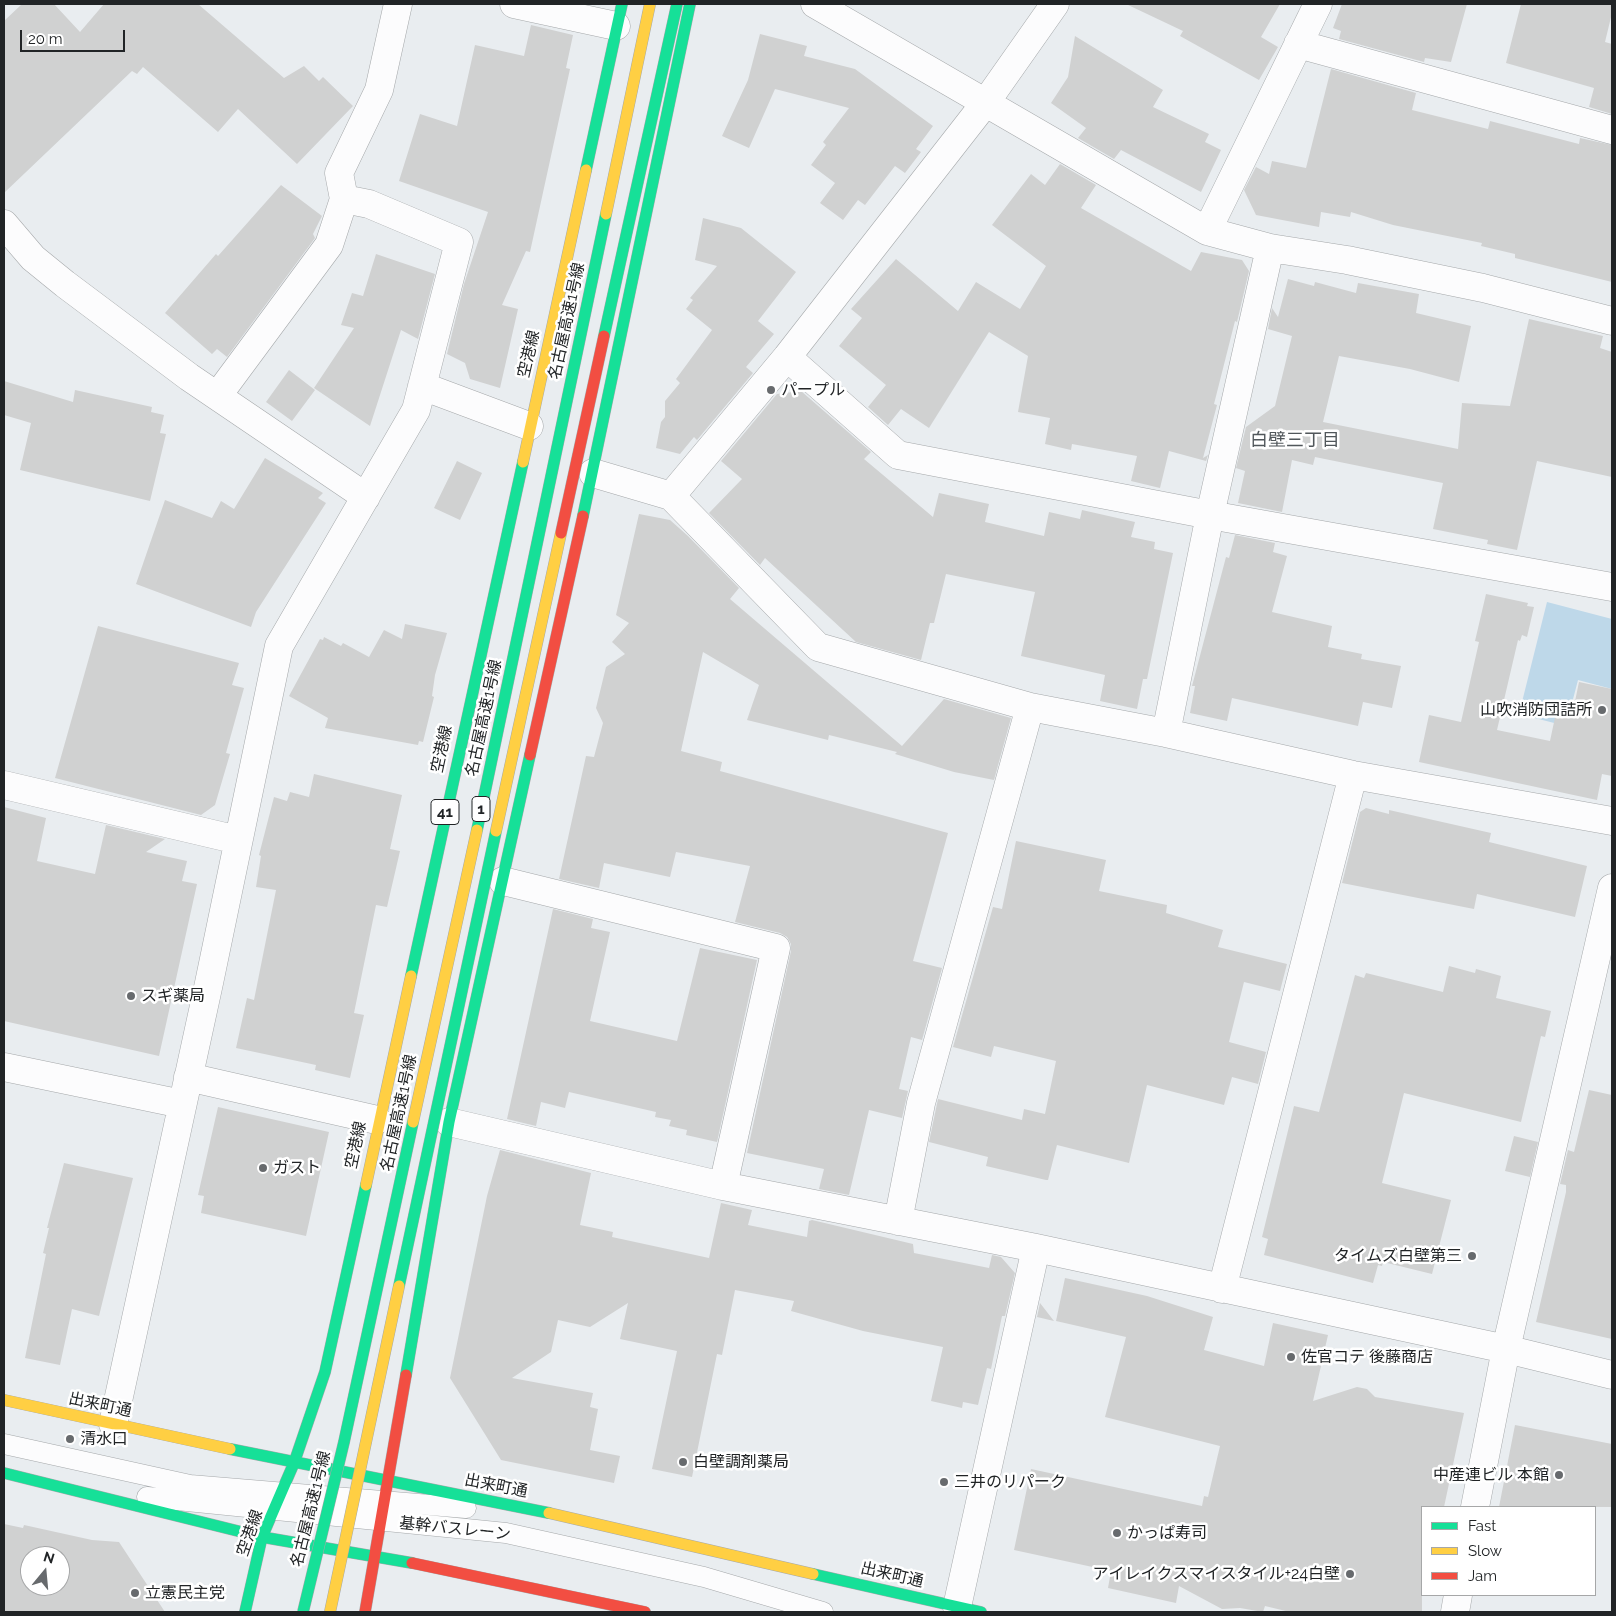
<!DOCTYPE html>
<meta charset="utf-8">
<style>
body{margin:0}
#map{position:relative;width:1616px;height:1616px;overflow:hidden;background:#e9edf0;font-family:Raleway,sans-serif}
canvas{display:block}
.frame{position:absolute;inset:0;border:5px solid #212426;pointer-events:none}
.legend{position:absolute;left:1421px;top:1506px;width:175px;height:90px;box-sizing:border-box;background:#fff;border:1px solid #a6a7a8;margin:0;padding:6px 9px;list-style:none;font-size:15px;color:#212426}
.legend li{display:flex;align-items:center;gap:10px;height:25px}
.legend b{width:25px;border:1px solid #a6a7a8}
.north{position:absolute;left:20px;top:1546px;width:50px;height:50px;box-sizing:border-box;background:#fff;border:1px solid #a6a7a8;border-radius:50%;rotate:17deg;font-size:14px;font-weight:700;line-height:20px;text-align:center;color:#212426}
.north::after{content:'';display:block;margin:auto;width:18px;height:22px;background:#676a6d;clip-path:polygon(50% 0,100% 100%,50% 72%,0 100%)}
.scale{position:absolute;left:20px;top:30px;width:105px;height:22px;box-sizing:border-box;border:2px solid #212426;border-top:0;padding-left:6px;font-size:15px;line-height:18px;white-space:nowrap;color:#212426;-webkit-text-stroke:4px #fff;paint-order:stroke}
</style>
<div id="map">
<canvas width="1616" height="1616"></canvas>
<div class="frame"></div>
<ul class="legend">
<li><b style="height:6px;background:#16e098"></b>Fast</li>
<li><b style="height:6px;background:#ffcf43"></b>Slow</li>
<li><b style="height:6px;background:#f24e42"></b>Jam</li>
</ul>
<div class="north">N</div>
<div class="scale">20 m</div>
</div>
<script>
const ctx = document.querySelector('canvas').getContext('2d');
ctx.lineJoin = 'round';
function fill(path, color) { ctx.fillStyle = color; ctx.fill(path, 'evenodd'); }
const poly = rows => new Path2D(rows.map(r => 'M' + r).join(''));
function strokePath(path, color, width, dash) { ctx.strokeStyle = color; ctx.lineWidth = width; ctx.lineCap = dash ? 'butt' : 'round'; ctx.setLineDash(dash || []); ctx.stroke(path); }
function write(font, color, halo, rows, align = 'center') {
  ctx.font = font + ' Raleway,"Noto Sans JP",sans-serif'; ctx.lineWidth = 5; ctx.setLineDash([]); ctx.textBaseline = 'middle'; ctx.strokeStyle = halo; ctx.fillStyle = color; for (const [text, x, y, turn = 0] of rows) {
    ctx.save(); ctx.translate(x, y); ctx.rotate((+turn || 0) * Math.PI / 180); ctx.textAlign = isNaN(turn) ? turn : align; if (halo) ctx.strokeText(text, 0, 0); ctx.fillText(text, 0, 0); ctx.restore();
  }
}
const green = poly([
 [1547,602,1612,619,1612,689,1578,680,1566,726,1519,714]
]);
const building = poly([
 [22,4,54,4,80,32,104,4,198,4,284,78,304,66,319,81,323,77,353,106,297,164,238,109,218,132,143,67,137,74,132,71,4,193,4,21],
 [1126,4,1280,4,1261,37,1278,47,1259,80,1180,36,1183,31],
 [1342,4,1467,4,1451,62,1425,58,1424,62,1339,39,1341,31,1333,28],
 [1521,4,1612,4,1612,13,1605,42,1612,44,1612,114,1589,107,1594,88,1506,63],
 [531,25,573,35,566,68,570,69,530,252,526,251,502,305,518,309,500,388,470,379,465,363,447,354,464,284,488,212,399,181,420,114,457,126,475,45,524,56],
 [760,34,807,46,804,56,855,69,933,126,916,149,921,152,905,173,895,166,865,205,858,200,843,220,820,203,835,183,811,165,826,145,823,142,849,108,775,89,749,148,722,136,748,80],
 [1075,36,1163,90,1153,107,1209,134,1205,142,1221,150,1201,192,1121,150,1114,159,1078,138,1086,128,1051,103,1068,77],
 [1331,69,1416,93,1412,110,1488,129,1490,121,1579,144,1580,138,1612,145,1612,282,1515,258,1515,254,1481,246,1482,243,1393,225,1351,212,1350,217,1321,212,1319,227,1256,215,1244,190,1256,167,1269,174,1272,161,1306,168],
 [1060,164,1096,185,1081,208,1191,271,1201,252,1242,260,1249,271,1237,322,1235,321,1214,404,1217,405,1203,458,1208,455,1206,461,1169,451,1160,488,1131,481,1137,456,1072,444,1071,450,1045,444,1050,418,1018,412,1028,356,989,332,929,428,901,409,888,425,868,407,886,385,839,346,862,318,851,309,896,259,958,311,976,282,1020,309,1046,266,992,225,1031,174,1045,185],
 [281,185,322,216,313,234,315,238,227,357,217,349,212,354,165,313,216,254,218,256],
 [703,218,741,228,796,272,758,321,774,334,746,367,753,373,697,440,694,437,680,454,656,448,661,422,665,417,665,401,680,383,676,379,712,330,686,309,693,300,690,298,717,266,695,260],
 [376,254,435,274,418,339,401,330,370,426,314,388,354,328,341,325,352,293,363,296],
 [1288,279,1314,286,1315,282,1356,293,1358,283,1419,294,1416,313,1471,326,1459,382,1410,369,1339,356,1323,422,1458,449,1462,403,1510,406,1529,319,1603,336,1600,348,1612,352,1612,477,1537,461,1517,550,1487,544,1488,540,1433,529,1443,483,1315,457,1313,465,1292,460,1282,512,1238,503,1245,471,1236,468,1246,427,1275,406,1292,336,1268,329,1272,308,1278,317],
 [289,370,315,390,292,421,266,402],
 [4,381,73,402,75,390,152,407,151,412,164,415,160,433,166,434,150,501,20,470,31,423,4,415],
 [801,391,871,452,864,459,933,517,939,493,989,504,985,522,1044,536,1049,512,1080,519,1082,510,1135,522,1131,537,1155,542,1154,549,1173,553,1147,679,1143,679,1137,709,1100,701,1105,675,1021,656,1035,592,946,574,934,623,930,623,921,660,856,642,765,558,760,565,709,513,742,479,721,461,777,394],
 [265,458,323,493,318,498,326,503,256,612,251,627,136,584,165,500,212,518,221,501,234,509],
 [457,461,482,473,460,520,434,508],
 [639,514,670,520,688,536,739,588,730,599,902,746,944,699,1011,718,994,780,954,772,895,754,897,752,829,735,828,740,747,720,759,685,703,652,681,751,722,762,720,771,948,833,913,961,942,968,922,1040,911,1037,899,1089,908,1091,902,1118,869,1110,849,1195,819,1189,824,1169,747,1153,791,951,791,944,787,937,780,933,735,922,750,866,676,852,670,877,604,863,599,888,559,879,586,756,594,757,603,723,596,708,606,667,625,654,612,642,629,623,616,615],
 [1235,535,1275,543,1273,552,1287,556,1272,612,1332,626,1328,647,1362,654,1361,659,1401,666,1392,708,1363,702,1358,726,1232,698,1227,721,1190,713,1195,686,1192,686,1226,557,1229,558],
 [1486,594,1528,603,1527,606,1534,607,1527,637,1522,635,1520,641,1518,640,1497,730,1550,741,1557,708,1573,711,1579,682,1612,689,1612,776,1602,774,1597,800,1419,762,1429,715,1461,722,1479,642,1475,641],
 [405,624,447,633,435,675,432,696,434,697,423,742,419,741,418,745,325,728,328,718,289,696,320,639,323,640,324,637,341,646,343,643,369,657,384,630,402,639],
 [98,626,239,663,232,685,244,688,226,753,230,754,215,805,201,815,55,778],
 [314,774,402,795,390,849,400,851,387,907,376,905,354,1013,364,1015,350,1078,315,1070,316,1065,236,1048,247,998,254,1000,276,890,256,887,261,856,259,855,274,797,287,801,290,792,309,797],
 [4,807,46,818,37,861,95,874,106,825,165,839,146,852,187,861,182,881,197,884,159,1056,4,1021],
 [1366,808,1389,814,1389,810,1491,833,1489,842,1587,866,1575,917,1477,894,1474,909,1342,883,1360,812],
 [1016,841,1106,860,1099,891,1167,905,1166,913,1223,930,1218,947,1287,964,1280,991,1244,982,1229,1042,1266,1052,1258,1084,1232,1077,1224,1105,1147,1085,1129,1163,1057,1145,1048,1180,1046,1180,986,1166,988,1157,929,1142,938,1099,1022,1120,1024,1109,1045,1114,1056,1061,994,1046,991,1057,953,1047,993,907,1002,909],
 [553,909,593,919,591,928,610,932,590,1021,677,1041,700,948,757,960,717,1142,686,1135,687,1130,669,1126,671,1120,655,1117,656,1112,569,1092,565,1108,541,1102,536,1126,507,1119],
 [1449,966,1475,973,1476,969,1501,976,1496,998,1551,1011,1545,1037,1541,1036,1521,1122,1404,1093,1382,1183,1451,1200,1432,1274,1383,1262,1382,1266,1378,1265,1373,1283,1264,1255,1268,1239,1262,1237,1294,1106,1319,1112,1355,975,1364,978,1366,973,1443,992],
 [1589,1090,1612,1095,1612,1339,1536,1322,1566,1192,1566,1185,1560,1184,1568,1150,1574,1152],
 [218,1107,329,1132,306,1236,201,1213,204,1196,198,1195],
 [1514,1136,1538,1142,1530,1177,1505,1171],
 [500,1150,591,1173,580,1225,613,1232,612,1237,709,1258,721,1203,752,1210,748,1225,807,1237,809,1221,812,1220,913,1244,914,1253,989,1268,992,1255,1001,1257,1015,1273,1005,1316,1002,1316,991,1369,987,1368,978,1405,963,1402,962,1408,931,1401,943,1347,863,1331,791,1311,794,1301,735,1290,722,1355,717,1354,692,1477,652,1469,677,1351,620,1339,628,1303,590,1327,558,1320,551,1352,512,1378,593,1393,590,1407,598,1409,590,1450,620,1456,614,1483,501,1460,450,1378,487,1196],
 [64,1163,133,1178,99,1316,72,1309,60,1365,25,1358,46,1254,43,1253,49,1228,47,1228],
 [1065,1278,1147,1296,1213,1317,1204,1350,1264,1366,1273,1323,1328,1335,1313,1401,1357,1387,1367,1389,1375,1397,1464,1413,1444,1507,1422,1507,1422,1612,1290,1612,1265,1606,1263,1612,1240,1608,1222,1609,1179,1586,1176,1603,1108,1588,1111,1571,1014,1550,1031,1469,1202,1506,1204,1496,1208,1497,1220,1446,1105,1417,1126,1337,1056,1321],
 [1040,1303,1054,1321,1037,1317],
 [1515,1425,1612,1444,1612,1507,1499,1507],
 [4,1524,23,1528,24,1525,92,1540,119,1542,165,1612,4,1612],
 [30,1556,60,1556,60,1586,30,1586]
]);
const lane = poly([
 [4,1444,190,1485,466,1508],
 [147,1497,506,1533,704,1577,823,1612]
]);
const street = poly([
 [514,4,616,26],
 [815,4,1207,231,1270,248,1347,260,1483,288,1612,321],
 [1055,4,986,102,787,357,671,496,818,647,1030,707,1166,733,1353,775,1612,821],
 [1298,44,1612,130],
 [4,224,33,258,65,284,189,377,366,497],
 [1207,231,1318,4],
 [787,357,898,455,1210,515,1612,587],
 [422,386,529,426],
 [218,395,329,245,344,199,339,173,379,90,398,4],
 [593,473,671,496],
 [1166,733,1210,515,1270,248],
 [4,785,238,840],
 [503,881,776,948,723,1186],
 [4,1067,182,1104],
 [188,1077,377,1120],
 [449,1122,723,1186,1036,1248,1506,1349,1612,1375],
 [898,1221,921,1103,1030,707],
 [1222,1289,1353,775],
 [113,1424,209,983,279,646,416,410,459,242,369,204,344,199],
 [1475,1507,1506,1349,1612,888],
 [957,1607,1036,1248],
 [1455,1612,1458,1595]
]);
const fast = poly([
 [586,170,622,4],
 [583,516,690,4],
 [411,976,523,462],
 [406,1375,449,1122,530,755],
 [230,1449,549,1513],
 [4,1473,262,1537,412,1563],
 [813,1574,981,1612],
 [245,1612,262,1537,294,1463,325,1372,366,1185]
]);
const slow = poly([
 [523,462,586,170],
 [366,1185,411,976],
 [4,1400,230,1449],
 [549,1513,813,1574]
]);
const jam = poly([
 [530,755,583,516],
 [412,1563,645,1612],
 [365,1612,406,1375]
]);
const fastBridge = poly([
 [604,336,677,4],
 [477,830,606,214],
 [399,1286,496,831],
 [303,1612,344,1442,413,1122]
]);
const slowBridge = poly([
 [606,214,650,4],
 [496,831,561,533],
 [413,1122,477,830],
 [330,1612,399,1286]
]);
const jamBridge = poly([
 [561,533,604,336]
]);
const markers = [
 [771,390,5,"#676a6d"],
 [1602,710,5,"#676a6d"],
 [131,996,5,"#676a6d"],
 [263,1168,5,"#676a6d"],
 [1472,1256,5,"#676a6d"],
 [1291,1357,5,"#676a6d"],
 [70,1439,5,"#676a6d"],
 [683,1462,5,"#676a6d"],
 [1559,1475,5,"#676a6d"],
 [944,1482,5,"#676a6d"],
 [1117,1533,5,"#676a6d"],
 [1350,1574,5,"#676a6d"],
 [135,1593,5,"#676a6d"]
];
const shields = [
 [481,809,18],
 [445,812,28]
];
const shieldNames = [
 ["1",481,809],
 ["41",445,812]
];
const streetNames = [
 ["名古屋高速1号線",567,321,-78],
 ["空港線",529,354,-77],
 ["名古屋高速1号線",484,718,-78],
 ["空港線",442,749,-78],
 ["名古屋高速1号線",399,1113,-78],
 ["空港線",356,1145,-78],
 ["出来町通",100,1405,12],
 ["出来町通",496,1486,11],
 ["名古屋高速1号線",311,1509,-76],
 ["基幹バスレーン",455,1529,6],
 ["空港線",250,1533,-71],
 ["出来町通",892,1575,13]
];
const poiNames = [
 ["パープル",781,390],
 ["山吹消防団詰所",1592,710,"right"],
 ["スギ薬局",141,996],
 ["ガスト",273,1168],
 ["タイムズ白壁第三",1462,1256,"right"],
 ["佐官コテ 後藤商店",1301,1357],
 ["清水口",80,1439],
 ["白壁調剤薬局",693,1462],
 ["中産連ビル 本館",1549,1475,"right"],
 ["三井のリパーク",954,1482],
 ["かっぱ寿司",1127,1533],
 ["アイレイクスマイスタイル+24白壁",1340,1574,"right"],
 ["立憲民主党",145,1593]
];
const neighbourhoodNames = [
 ["白壁三丁目",1295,441]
];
fill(green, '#bed8e9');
fill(building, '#d0d1d1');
strokePath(lane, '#a5a8aa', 21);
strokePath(street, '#a5a8aa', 29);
strokePath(fast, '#a5a8aa', 12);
strokePath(slow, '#a5a8aa', 12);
strokePath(jam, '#a5a8aa', 12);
strokePath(lane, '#fcfcfd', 20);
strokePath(street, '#fcfcfd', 28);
strokePath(fast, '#16e098', 11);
strokePath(slow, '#ffcf43', 11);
strokePath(jam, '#f24e42', 11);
strokePath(fastBridge, '#a5a8aa', 12, []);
strokePath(slowBridge, '#a5a8aa', 12, []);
strokePath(jamBridge, '#a5a8aa', 12, []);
strokePath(fastBridge, '#16e098', 11);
strokePath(slowBridge, '#ffcf43', 11);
strokePath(jamBridge, '#f24e42', 11);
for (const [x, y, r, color] of markers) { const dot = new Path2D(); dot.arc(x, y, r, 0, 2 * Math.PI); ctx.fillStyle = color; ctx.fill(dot); strokePath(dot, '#fff', 2); }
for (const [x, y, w] of shields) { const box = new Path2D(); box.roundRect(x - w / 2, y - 12.5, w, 25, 4); ctx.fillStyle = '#fff'; ctx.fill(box); strokePath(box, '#212426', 1); }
write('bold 15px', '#212426', null, shieldNames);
write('16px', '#212426', '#fff', streetNames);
write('16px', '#212426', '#fff', poiNames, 'left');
write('18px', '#51575b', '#fff', neighbourhoodNames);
</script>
